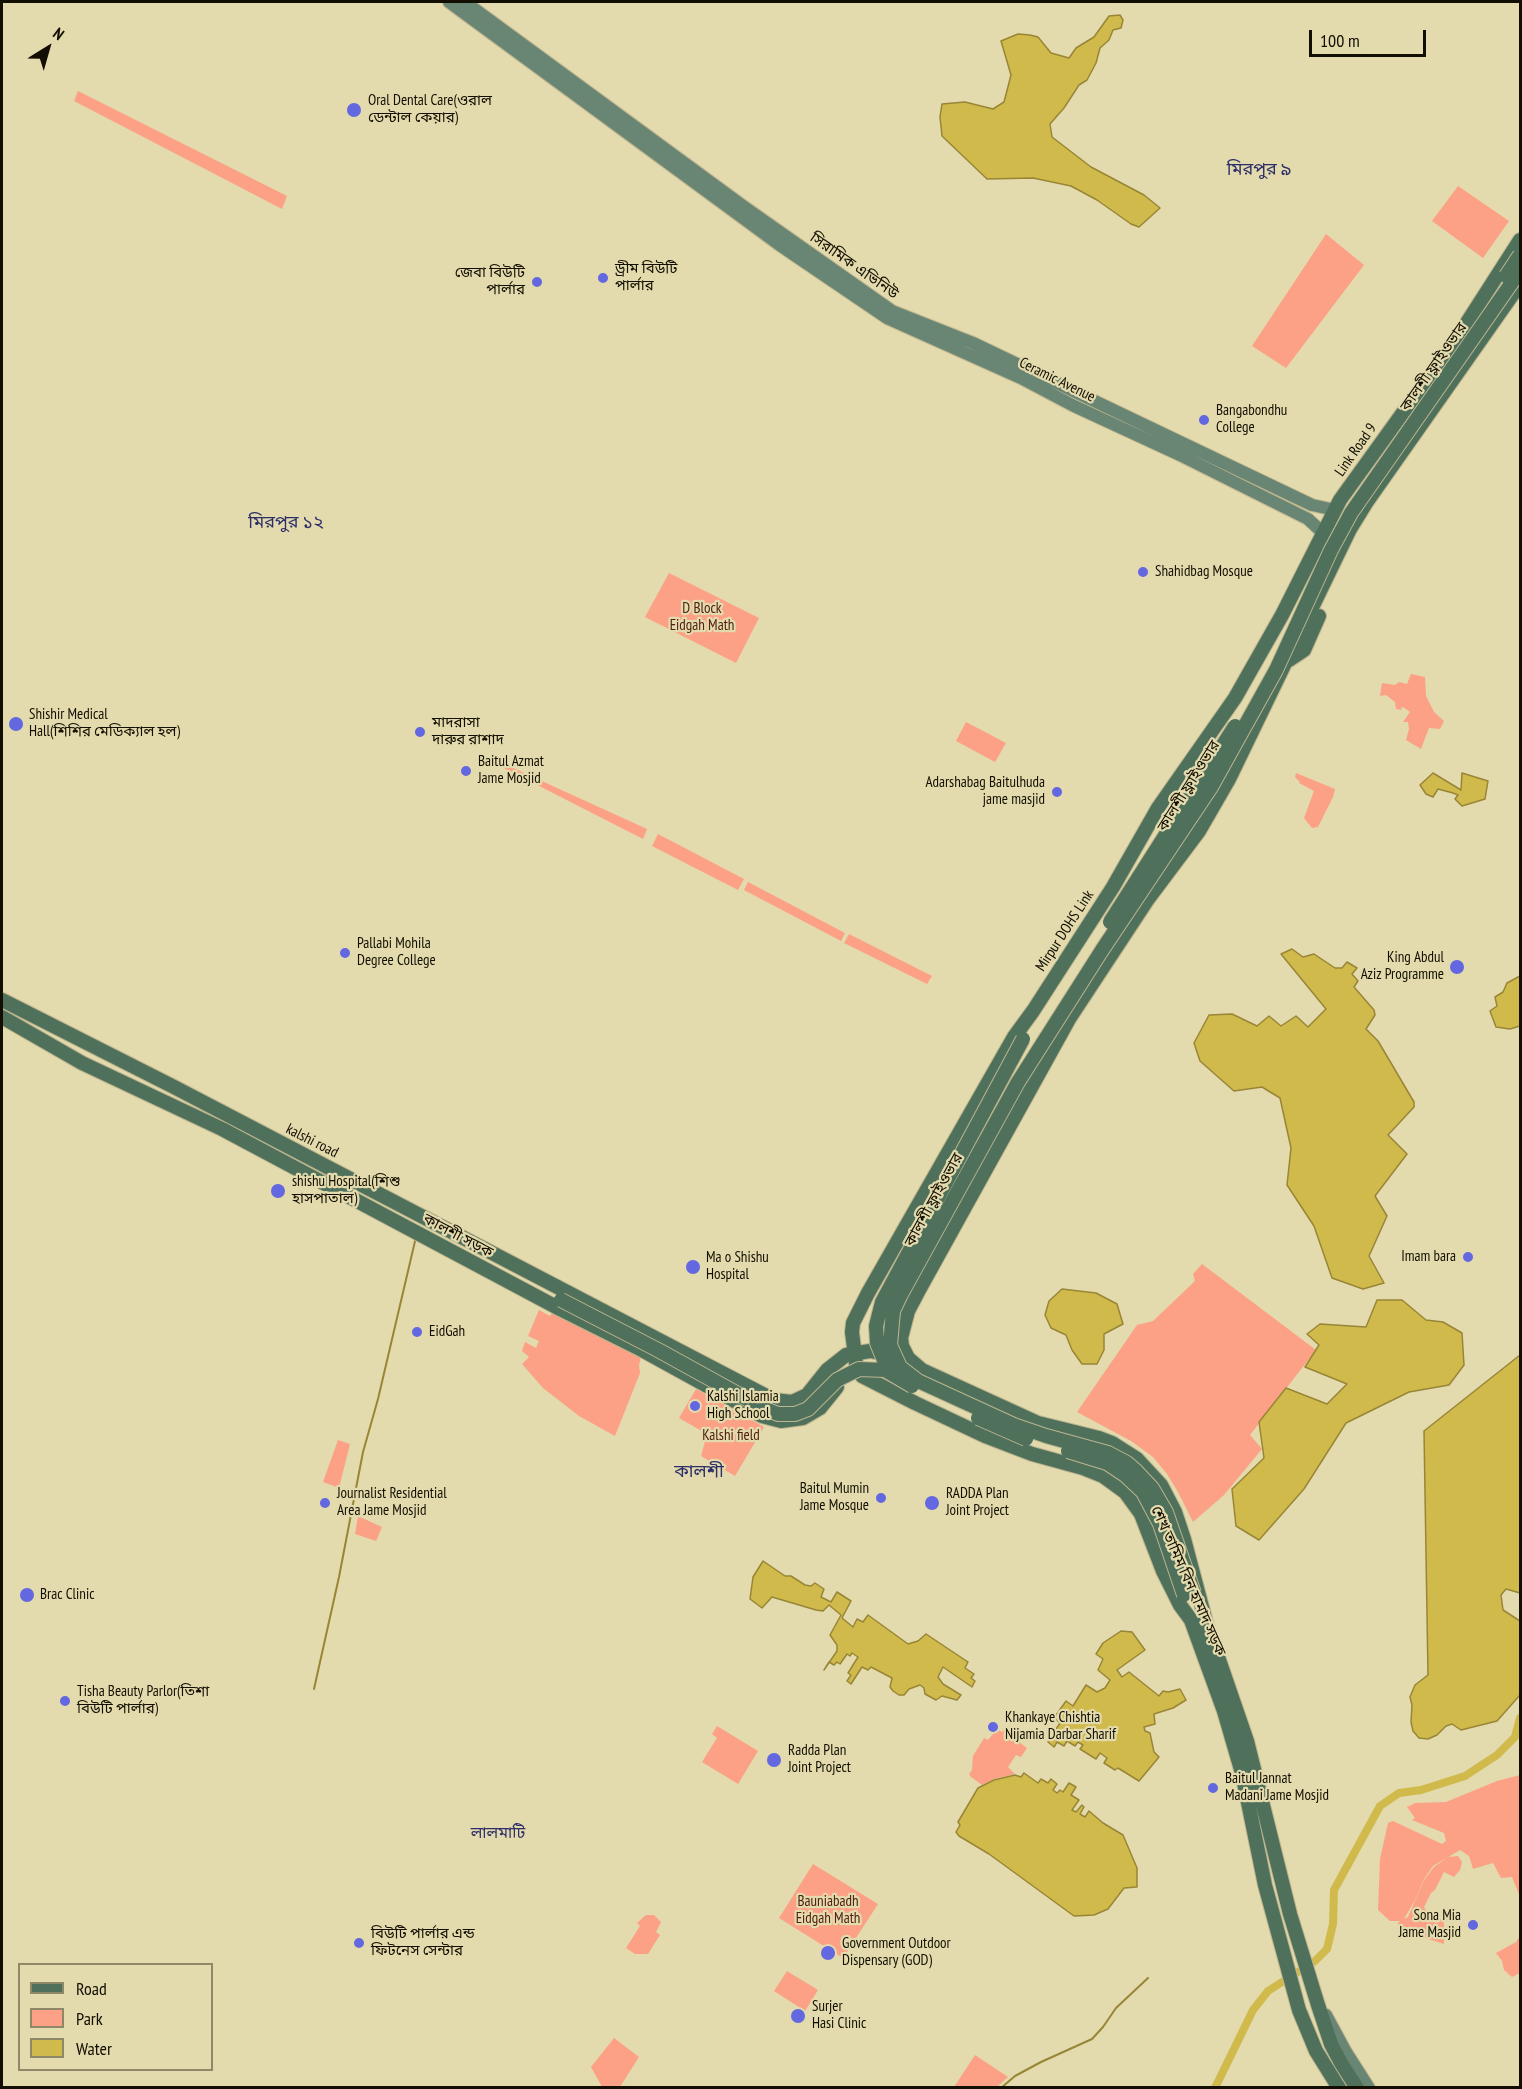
<!DOCTYPE html>
<meta charset="utf-8">
<style>
body{margin:0}
#map{position:relative;width:1522px;height:2089px;overflow:hidden;background:#e3daad;font-family:"PT Sans Narrow",sans-serif}
canvas{display:block}
.frame{position:absolute;inset:0;border:3px solid #120e01;pointer-events:none}
.legend{position:absolute;left:18px;top:1963px;width:195px;height:108px;box-sizing:border-box;background:#e3daad;border:2px solid #8f8868;margin:0;padding:8px 10px;list-style:none;font-size:18px;color:#120e01}
.legend li{display:flex;align-items:center;gap:12px;height:30px}
.legend b{width:30px;border:2px solid #8f8868}
.north{position:absolute;left:18px;top:18px;width:60px;height:60px;-webkit-text-stroke:4px #e3daad;paint-order:stroke;rotate:37deg;font-size:16px;font-weight:700;line-height:24px;text-align:center;color:#120e01}
.north::after{content:'';display:block;margin:auto;width:21px;height:27px;background:#120e01;clip-path:polygon(50% 0,100% 100%,50% 72%,0 100%)}
.scale{position:absolute;left:1309px;top:30px;width:117px;height:27px;box-sizing:border-box;border:3px solid #120e01;border-top:0;padding-left:8px;font-size:18px;line-height:21px;white-space:nowrap;color:#120e01;-webkit-text-stroke:4px #e3daad;paint-order:stroke}
</style>
<div id="map">
<canvas width="1522" height="2089"></canvas>
<div class="frame"></div>
<ul class="legend">
<li><b style="height:8px;background:#4f715c"></b>Road</li>
<li><b style="height:16px;background:#fca186"></b>Park</li>
<li><b style="height:16px;background:#d1ba4c"></b>Water</li>
</ul>
<div class="north">N</div>
<div class="scale">100 m</div>
</div>
<script>
const ctx = document.querySelector('canvas').getContext('2d');
ctx.lineJoin = 'round';
function fill(path, color) { ctx.fillStyle = color; ctx.fill(path, 'evenodd'); }
const poly = rows => new Path2D(rows.map(r => 'M' + r).join(''));
function strokePath(path, color, width, dash) { ctx.strokeStyle = color; ctx.lineWidth = width; ctx.lineCap = dash ? 'butt' : 'round'; ctx.setLineDash(dash || []); ctx.stroke(path); }
function write(font, color, halo, rows, align = 'center') {
  ctx.font = font + ' "PT Sans Narrow","Noto Sans Bengali",sans-serif'; ctx.lineWidth = 4.5; ctx.setLineDash([]); ctx.textBaseline = 'middle'; ctx.strokeStyle = halo; ctx.fillStyle = color; for (const [text, x, y, turn = 0] of rows) {
    ctx.save(); ctx.translate(x, y); ctx.rotate((+turn || 0) * Math.PI / 180); ctx.textAlign = isNaN(turn) ? turn : align; if (halo) ctx.strokeText(text, 0, 0); ctx.fillText(text, 0, 0); ctx.restore();
  }
}
const green = poly([
 [78,91,287,196,282,209,74,101],
 [1458,186,1509,221,1483,258,1432,221],
 [1326,234,1364,265,1286,368,1252,346],
 [669,573,759,618,736,663,645,617],
 [1411,674,1425,677,1426,696,1434,712,1444,721,1440,729,1429,728,1421,749,1406,740,1409,729,1408,722,1403,722,1410,712,1403,707,1401,708,1402,710,1396,709,1395,702,1386,695,1380,696,1382,683,1395,685,1399,682,1407,684],
 [966,722,1006,743,995,762,956,741],
 [500,762,647,829,643,839,502,767],
 [1296,773,1335,789,1333,797,1318,827,1312,828,1304,818,1314,791,1299,783,1300,782,1295,777],
 [658,834,744,879,738,890,652,846],
 [748,882,845,933,841,941,744,890],
 [849,934,932,976,927,984,844,943],
 [1202,1264,1316,1350,1250,1435,1262,1449,1224,1495,1193,1522,1178,1492,1167,1474,1153,1457,1131,1441,1077,1412,1137,1325,1153,1321,1195,1281,1193,1274],
 [539,1310,550,1316,553,1311,641,1357,639,1365,640,1373,615,1436,579,1416,543,1388,522,1364,529,1357,522,1351,525,1342,536,1348,539,1341,528,1336],
 [696,1389,764,1427,735,1476,701,1456,707,1434,679,1418],
 [338,1440,350,1444,339,1488,323,1482],
 [358,1516,382,1527,376,1541,355,1534],
 [717,1726,758,1751,738,1784,702,1762,717,1738,712,1734],
 [1006,1727,1023,1736,1019,1742,1027,1748,1021,1757,1016,1755,1008,1767,1015,1774,994,1779,982,1785,971,1777,969,1774,972,1770,973,1756,984,1738,988,1740,997,1729,1002,1732],
 [1520,1775,1520,1897,1512,1877,1501,1878,1493,1863,1473,1869,1469,1856,1460,1850,1433,1866,1424,1879,1415,1900,1404,1919,1408,1917,1424,1880,1434,1867,1448,1857,1458,1856,1462,1862,1460,1870,1454,1877,1444,1872,1435,1890,1431,1893,1424,1907,1428,1914,1427,1919,1436,1923,1444,1916,1444,1944,1416,1935,1398,1935,1398,1923,1400,1921,1390,1921,1378,1910,1380,1859,1388,1823,1393,1821,1442,1844,1446,1841,1444,1833,1412,1820,1415,1818,1407,1807,1415,1803,1446,1802,1497,1781],
 [813,1864,878,1904,843,1958,779,1918],
 [646,1915,654,1915,661,1922,656,1932,660,1935,648,1954,635,1954,626,1948,640,1926,637,1923],
 [1520,1936,1520,1973,1512,1977,1504,1970,1502,1961,1496,1953,1516,1942],
 [787,1971,818,1990,805,2011,774,1991],
 [614,2038,639,2057,620,2087,602,2087,591,2067],
 [975,2055,1008,2077,997,2087,954,2087]
]);
const water = poly([
 [1120,15,1123,20,1121,28,1113,30,1109,40,1100,48,1096,63,1087,80,1079,85,1064,108,1050,124,1052,137,1091,167,1144,195,1160,208,1139,227,1131,224,1097,200,1071,186,1033,178,987,179,942,136,940,117,942,104,965,102,993,109,1004,102,1011,75,1001,41,1018,34,1030,35,1038,37,1051,53,1069,58,1076,48,1094,37,1109,16,1120,15],
 [1433,773,1461,790,1462,773,1488,781,1485,799,1462,806,1455,799,1458,795,1453,793,1438,789,1433,797,1426,794,1420,785,1433,773],
 [1292,949,1303,957,1314,954,1335,968,1342,968,1347,962,1357,968,1352,974,1358,981,1354,987,1374,1010,1375,1015,1366,1029,1378,1041,1414,1102,1414,1107,1388,1135,1407,1154,1375,1196,1387,1216,1369,1256,1384,1283,1363,1289,1332,1278,1314,1226,1287,1185,1291,1148,1280,1098,1262,1087,1234,1091,1200,1061,1194,1043,1209,1015,1232,1014,1257,1026,1269,1016,1281,1026,1296,1016,1308,1027,1326,1009,1281,954,1292,949],
 [1520,976,1520,1026,1510,1029,1496,1027,1490,1011,1497,1006,1495,997,1503,992,1507,983,1520,976],
 [1062,1289,1096,1293,1117,1304,1123,1324,1104,1334,1104,1350,1097,1364,1082,1364,1072,1350,1066,1335,1051,1328,1045,1315,1049,1301,1062,1289],
 [1377,1300,1402,1300,1426,1320,1443,1322,1462,1333,1464,1365,1449,1385,1409,1392,1346,1423,1304,1489,1259,1540,1236,1526,1232,1489,1264,1458,1259,1422,1286,1388,1327,1404,1347,1384,1305,1367,1319,1345,1307,1334,1320,1324,1366,1327,1377,1300],
 [1520,1355,1520,1593,1506,1589,1501,1595,1503,1610,1520,1621,1520,1695,1497,1721,1461,1730,1452,1724,1446,1726,1437,1735,1428,1739,1419,1738,1413,1731,1411,1722,1412,1705,1410,1697,1415,1685,1428,1675,1424,1431,1520,1355],
 [763,1561,785,1576,791,1576,805,1585,811,1586,815,1583,824,1589,821,1597,831,1602,837,1592,851,1601,842,1618,853,1627,857,1619,863,1622,868,1615,908,1644,918,1641,926,1634,968,1662,965,1668,974,1674,971,1678,975,1681,972,1687,943,1667,938,1677,943,1684,961,1695,957,1700,942,1696,936,1700,925,1694,924,1688,920,1685,909,1689,904,1695,899,1695,893,1691,890,1687,892,1678,871,1667,868,1670,862,1667,851,1684,847,1681,851,1675,848,1673,858,1657,852,1653,850,1656,847,1654,840,1664,837,1662,834,1665,829,1662,824,1670,837,1651,837,1645,830,1635,841,1615,829,1605,823,1611,816,1610,772,1597,762,1608,750,1599,753,1577,763,1561],
 [1121,1631,1132,1632,1145,1650,1117,1670,1122,1677,1129,1672,1159,1696,1163,1691,1168,1692,1180,1689,1186,1700,1173,1708,1154,1714,1155,1724,1144,1727,1145,1731,1150,1733,1154,1752,1159,1757,1139,1781,1118,1768,1115,1770,1104,1763,1107,1758,1100,1753,1096,1759,1080,1749,1083,1745,1078,1742,1075,1746,1067,1741,1064,1746,1057,1742,1054,1747,1048,1742,1060,1723,1054,1718,1066,1701,1073,1706,1086,1685,1097,1692,1105,1688,1110,1680,1098,1670,1103,1659,1096,1654,1103,1643,1121,1631],
 [1024,1773,1038,1783,1041,1779,1048,1783,1051,1779,1057,1784,1053,1790,1057,1793,1060,1790,1063,1792,1069,1783,1076,1787,1071,1795,1079,1800,1072,1810,1076,1812,1082,1805,1084,1807,1080,1814,1085,1817,1089,1811,1103,1823,1123,1835,1137,1868,1137,1887,1124,1888,1108,1909,1094,1915,1074,1916,989,1854,959,1836,956,1832,960,1825,958,1822,978,1788,994,1780,1015,1775,1021,1777,1024,1773]
]);
const stream = poly([
 [314,1689,339,1577,363,1452,378,1399,416,1237],
 [1001,2088,1015,2076,1041,2062,1092,2039,1103,2027,1116,2008,1148,1978]
]);
const canal = poly([
 [1215,2088,1253,2010,1268,1991,1315,1961,1327,1949,1333,1924,1334,1890,1380,1806,1399,1793,1421,1790,1465,1776,1497,1755,1515,1737,1520,1718]
]);
const secondary = poly([
 [449,2,781,246,887,318,1021,378,1074,406,1180,455,1308,519,1323,533],
 [465,2,743,206,892,311,973,343,1312,505,1335,510],
 [1326,2015,1346,2052,1369,2088]
]);
const primary = poly([
 [1289,660,1304,650,1319,616],
 [2,1000,174,1087,774,1400,792,1402,807,1395,827,1370,846,1355,870,1351,890,1355],
 [2,1017,82,1063,222,1129,560,1309,642,1350,762,1416,781,1421,803,1418,820,1408,837,1387],
 [1339,2088,1316,2051,1299,2010,1265,1885,1242,1773,1224,1711,1191,1620,1180,1605,1163,1571,1141,1514,1125,1492,1103,1476,1083,1468,1032,1454,985,1436,915,1403,862,1376,856,1364,852,1332,853,1323,868,1293,1014,1037,1033,1011,1113,887,1158,808,1235,698,1282,615,1340,500,1459,335,1520,240],
 [1357,2088,1341,2063,1331,2044,1318,2005,1290,1914,1247,1741,1206,1622,1184,1539,1175,1512,1161,1485,1137,1459,1112,1443,1099,1438,1038,1423,922,1370,908,1358,902,1346,901,1338,908,1311,919,1290,1069,1019,1148,899,1199,831,1229,779,1350,529,1366,503,1520,284]
]);
const primaryBridge = poly([
 [1506,276,1520,255],
 [1110,922,1235,726],
 [561,1300,658,1350,765,1409,778,1414,795,1414,808,1409,837,1380,859,1369,885,1370,912,1386],
 [893,1373,886,1365,877,1343,876,1326,882,1302,1023,1039],
 [978,1418,1026,1439],
 [1068,1451,1107,1463,1125,1475,1143,1492,1160,1524,1184,1595],
 [1194,1593,1166,1512,1152,1488,1136,1471,1127,1463,1108,1453,1046,1436,1014,1425,918,1381,900,1367,890,1345,893,1311,900,1296,1018,1082,1102,950,1211,787,1276,670,1331,550,1351,513,1520,271]
]);
const markers = [
 [354,110,8,"#6367e0"],
 [603,278,6,"#6367e0"],
 [537,282,6,"#6367e0"],
 [1204,420,6,"#6367e0"],
 [1143,572,6,"#6367e0"],
 [16,724,8,"#6367e0"],
 [420,732,6,"#6367e0"],
 [466,771,6,"#6367e0"],
 [1057,792,6,"#6367e0"],
 [345,953,6,"#6367e0"],
 [1457,967,8,"#6367e0"],
 [278,1191,8,"#6367e0"],
 [1468,1257,6,"#6367e0"],
 [693,1267,8,"#6367e0"],
 [417,1332,6,"#6367e0"],
 [695,1406,6,"#6367e0"],
 [881,1498,6,"#6367e0"],
 [325,1503,6,"#6367e0"],
 [932,1503,8,"#6367e0"],
 [27,1595,8,"#6367e0"],
 [65,1701,6,"#6367e0"],
 [993,1727,6,"#6367e0"],
 [774,1760,8,"#6367e0"],
 [1213,1788,6,"#6367e0"],
 [1473,1925,6,"#6367e0"],
 [359,1943,6,"#6367e0"],
 [828,1953,8,"#6367e0"],
 [798,2016,8,"#6367e0"]
];
const poiNames = [
 ["Oral Dental Care(ওরাল",368,101],
 ["ডেন্টাল কেয়ার)",368,118],
 ["ড্রীম বিউটি",615,269],
 ["পার্লার",615,286],
 ["জেবা বিউটি",525,273,"right"],
 ["পার্লার",525,290,"right"],
 ["Bangabondhu",1216,411],
 ["College",1216,428],
 ["Shahidbag Mosque",1155,572],
 ["Shishir Medical",29,715],
 ["Hall(শিশির মেডিক্যাল হল)",29,732],
 ["মাদরাসা",432,723],
 ["দারুর রাশাদ",432,740],
 ["Baitul Azmat",478,762],
 ["Jame Mosjid",478,779],
 ["Adarshabag Baitulhuda",1045,783,"right"],
 ["jame masjid",1045,800,"right"],
 ["Pallabi Mohila",357,944],
 ["Degree College",357,961],
 ["King Abdul",1444,958,"right"],
 ["Aziz Programme",1444,975,"right"],
 ["shishu Hospital(শিশু",292,1182],
 ["হাসপাতাল)",292,1199],
 ["Imam bara",1456,1257,"right"],
 ["Ma o Shishu",706,1258],
 ["Hospital",706,1275],
 ["EidGah",429,1332],
 ["Kalshi Islamia",707,1397],
 ["High School",707,1414],
 ["Baitul Mumin",869,1489,"right"],
 ["Jame Mosque",869,1506,"right"],
 ["Journalist Residential",337,1494],
 ["Area Jame Mosjid",337,1511],
 ["RADDA Plan",946,1494],
 ["Joint Project",946,1511],
 ["Brac Clinic",40,1595],
 ["Tisha Beauty Parlor(তিশা",77,1692],
 ["বিউটি পার্লার)",77,1709],
 ["Khankaye Chishtia",1005,1718],
 ["Nijamia Darbar Sharif",1005,1735],
 ["Radda Plan",788,1751],
 ["Joint Project",788,1768],
 ["Baitul Jannat",1225,1779],
 ["Madani Jame Mosjid",1225,1796],
 ["Sona Mia",1461,1916,"right"],
 ["Jame Masjid",1461,1933,"right"],
 ["বিউটি পার্লার এন্ড",371,1934],
 ["ফিটনেস সেন্টার",371,1951],
 ["Government Outdoor",842,1944],
 ["Dispensary (GOD)",842,1961],
 ["Surjer",812,2007],
 ["Hasi Clinic",812,2024]
];
const streetNames = [
 ["সিরামিক এভিনিউ",854,266,35],
 ["কালশী ফ্লাইওভার",1434,367,-55],
 ["Ceramic Avenue",1057,380,26],
 ["Link Road 9",1356,450,-55],
 ["কালশী ফ্লাইওভার",1189,786,-58],
 ["Mirpur DOHS Link",1065,931,-57],
 ["kalshi road",312,1141,27],
 ["কালশী ফ্লাইওভার",934,1200,-61],
 ["কালশী সড়ক",458,1236,28],
 ["শেখ তামিম বিন হামাদ সড়ক",1188,1581,66]
];
const parkNames = [
 ["D Block",702,609],
 ["Eidgah Math",702,626],
 ["Kalshi field",731,1436],
 ["Bauniabadh",828,1902],
 ["Eidgah Math",828,1919]
];
const neighbourhoodNames = [
 ["লালমাটি",498,1833]
];
const quarterNames = [
 ["মিরপুর ৯",1259,170],
 ["মিরপুর ১২",286,523],
 ["কালশী",699,1472]
];
fill(green, '#fca186');
fill(water, '#d1ba4c');
strokePath(water, '#988636', 1.5);
strokePath(stream, '#988636', 2);
strokePath(canal, '#d1ba4c', 8);
strokePath(secondary, '#bdb58e', 14);
strokePath(primary, '#bdb58e', 16);
strokePath(secondary, '#698574', 12);
strokePath(primary, '#4f715c', 14);
strokePath(primaryBridge, '#bdb58e', 16, []);
strokePath(primaryBridge, '#4f715c', 14);
for (const [x, y, r, color] of markers) { const dot = new Path2D(); dot.arc(x, y, r, 0, 2 * Math.PI); ctx.fillStyle = color; ctx.fill(dot); strokePath(dot, '#e3daad', 2); }
write('15px', '#120e01', '#e3daad', poiNames, 'left');
write('15px', '#120e01', '#e3daad', streetNames);
write('15px', '#512011', '#e3daad', parkNames);
write('16px', '#2c2e68', '#e3daad', neighbourhoodNames);
write('18px', '#2c2e68', '#e3daad', quarterNames);
</script>
